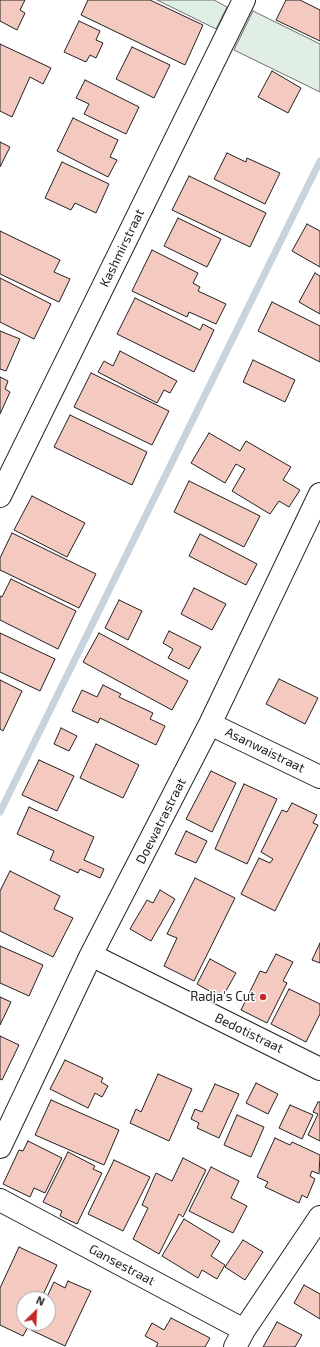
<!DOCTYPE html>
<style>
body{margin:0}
#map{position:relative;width:320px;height:1347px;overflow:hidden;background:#fff;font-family:"Exo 2",sans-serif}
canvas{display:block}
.north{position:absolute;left:16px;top:1291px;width:40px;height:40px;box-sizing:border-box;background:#fff;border:1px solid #a7a7a7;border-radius:50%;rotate:24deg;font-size:11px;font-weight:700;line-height:16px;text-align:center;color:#222}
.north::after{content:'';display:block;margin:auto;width:14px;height:18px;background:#c62828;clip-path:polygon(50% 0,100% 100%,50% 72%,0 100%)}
</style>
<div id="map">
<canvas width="320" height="1347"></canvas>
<div class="north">N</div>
</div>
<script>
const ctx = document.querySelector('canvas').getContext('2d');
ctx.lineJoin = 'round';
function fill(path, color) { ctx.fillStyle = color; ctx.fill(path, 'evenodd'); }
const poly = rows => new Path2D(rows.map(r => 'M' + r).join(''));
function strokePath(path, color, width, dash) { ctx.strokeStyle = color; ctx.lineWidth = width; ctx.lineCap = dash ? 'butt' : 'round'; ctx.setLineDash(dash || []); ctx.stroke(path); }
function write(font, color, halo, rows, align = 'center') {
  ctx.font = font + ' "Exo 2",sans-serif'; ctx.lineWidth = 3; ctx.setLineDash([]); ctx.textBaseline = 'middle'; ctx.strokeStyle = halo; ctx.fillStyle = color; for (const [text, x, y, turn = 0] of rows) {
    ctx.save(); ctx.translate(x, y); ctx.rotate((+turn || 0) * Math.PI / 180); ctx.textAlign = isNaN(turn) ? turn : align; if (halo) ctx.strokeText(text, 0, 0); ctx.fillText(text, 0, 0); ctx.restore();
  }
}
const green = poly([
 [157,0,214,0,227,7,216,29,157,0],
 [253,11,320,44,320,92,234,50,253,11]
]);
const stream = poly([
 [0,812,320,161]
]);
const building = poly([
 [0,0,25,0,20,10,25,13,17,30,0,21,0,0],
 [88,0,150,0,203,25,185,65,81,15,88,0],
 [286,0,300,0,320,10,320,41,276,20,286,0],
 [79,21,100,31,96,40,103,43,96,58,90,55,86,62,64,52,79,21],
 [0,44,51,68,43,84,30,77,12,117,0,111,0,44],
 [132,47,170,65,154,98,116,79,132,47],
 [272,71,301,88,288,113,258,97,272,71],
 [85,80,139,107,126,134,84,114,89,104,76,98,85,80],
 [73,118,118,140,110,157,117,160,108,177,57,151,73,118],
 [0,142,10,147,0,167,0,142],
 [227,153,246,162,247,158,280,173,265,204,214,179,227,153],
 [62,162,109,184,96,213,75,203,71,210,45,198,62,162],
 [189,176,266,213,250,247,172,210,189,176],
 [178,218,221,239,207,267,164,246,178,218],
 [307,224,320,231,320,267,292,251,307,224],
 [0,231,60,260,54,272,70,279,59,302,0,274,0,231],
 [152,250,198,273,193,283,200,287,198,291,226,304,216,324,189,312,187,317,132,291,152,250],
 [315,273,320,276,320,314,299,302,315,273],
 [0,278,51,304,34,339,0,322,0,278],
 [135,298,200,330,203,324,214,330,194,372,117,334,135,298],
 [272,302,320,326,320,362,258,331,272,302],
 [0,331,20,339,6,371,0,369,0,331],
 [120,351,177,381,170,393,164,390,157,403,98,372,104,361,113,366,120,351],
 [253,360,295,380,285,402,243,382,253,360],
 [91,373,169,411,152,445,74,407,91,373],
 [0,377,8,381,5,389,10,392,0,414,0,377],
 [70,415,147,452,132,485,54,447,70,415],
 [209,433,240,451,246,441,291,467,283,480,300,490,289,507,279,501,270,514,232,491,245,469,236,464,225,483,191,463,209,433],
 [189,481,260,516,244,547,174,512,189,481],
 [32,496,85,523,67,557,14,530,32,496],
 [12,533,96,574,79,608,0,570,0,558,12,533],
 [200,534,257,564,246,585,189,556,200,534],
 [11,579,76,611,58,649,0,620,0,596,2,597,11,579],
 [194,588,226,604,212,630,181,614,194,588],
 [119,600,142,611,128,640,105,628,119,600],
 [169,631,201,647,189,669,168,658,173,649,163,643,169,631],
 [0,633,55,659,40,691,0,672,0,633],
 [99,633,188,681,172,710,83,662,99,633],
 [279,679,318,698,305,724,266,704,279,679],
 [0,680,22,691,3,731,0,729,0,680],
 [103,685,121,694,119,697,153,713,150,719,165,726,156,745,100,718,98,723,72,711,82,690,97,697,103,685],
 [61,728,77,736,69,751,54,744,61,728],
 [96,744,139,765,123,798,80,778,96,744],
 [39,760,74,776,57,811,22,795,39,760],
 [211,771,236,783,212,832,186,819,211,771],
 [244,784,277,799,247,864,215,849,244,784],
 [292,803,317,815,313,823,318,825,275,911,241,894,259,858,270,863,273,859,261,852,282,810,287,812,292,803],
 [29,807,94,837,84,860,104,869,100,878,80,869,78,873,50,860,54,851,17,834,29,807],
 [186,831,207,841,196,863,175,854,186,831],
 [10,871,60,896,54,909,73,918,53,957,0,931,0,891,10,871],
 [195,878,235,898,194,981,164,966,177,938,167,934,195,878],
 [160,890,175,899,151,941,130,929,147,900,153,903,160,890],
 [320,943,320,963,312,960,320,943],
 [0,946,43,965,29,996,0,983,0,946],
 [276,954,293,962,283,981,287,983,267,1023,241,1010,260,971,266,973,276,954],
 [210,959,236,973,222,998,197,984,210,959],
 [289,989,320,1004,320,1014,306,1042,271,1024,289,989],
 [0,997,11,1002,0,1025,0,997],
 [0,1036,19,1045,2,1080,0,1079,0,1036],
 [65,1060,103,1078,101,1082,108,1086,102,1097,95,1093,88,1108,50,1089,65,1060],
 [158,1074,192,1089,169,1141,130,1123,136,1109,141,1112,158,1074],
 [256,1083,278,1094,268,1114,246,1103,256,1083],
 [215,1084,239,1094,219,1138,197,1128,199,1123,191,1119,195,1109,202,1112,215,1084],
 [51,1100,119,1130,104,1165,35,1135,51,1100],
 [318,1102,320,1102,320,1141,308,1135,318,1114,313,1112,318,1102],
 [290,1105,313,1115,302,1139,279,1128,290,1105],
 [237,1115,264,1127,251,1157,224,1145,237,1115],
 [275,1138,290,1145,292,1142,320,1155,319,1174,312,1171,310,1176,315,1179,307,1198,302,1195,299,1203,265,1187,268,1182,257,1177,275,1138],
 [28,1141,62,1158,45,1193,34,1188,30,1197,3,1184,19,1150,23,1151,28,1141],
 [68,1152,95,1166,93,1169,102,1173,77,1224,60,1216,62,1211,43,1202,68,1152],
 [183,1158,206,1170,183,1217,179,1214,159,1254,133,1239,148,1208,142,1205,156,1173,172,1181,183,1158],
 [114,1160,150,1177,123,1231,88,1214,114,1160],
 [211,1167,239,1181,231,1198,247,1206,233,1233,189,1211,211,1167],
 [184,1219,220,1241,211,1256,225,1265,217,1279,202,1270,198,1278,162,1256,184,1219],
 [243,1240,263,1252,245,1280,225,1267,243,1240],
 [19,1247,57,1265,41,1299,24,1299,24,1323,30,1323,23,1336,0,1325,0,1288,19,1247],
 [68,1281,91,1291,65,1346,31,1330,34,1323,48,1323,48,1299,46,1299,54,1282,65,1288,68,1281],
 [304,1285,320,1294,320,1319,294,1303,304,1285],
 [171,1318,210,1338,205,1347,156,1347,158,1343,145,1336,152,1323,164,1330,171,1318],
 [277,1322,302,1335,295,1347,263,1347,277,1322]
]);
const minor = poly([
 [0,496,244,0],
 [210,724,320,777],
 [91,955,320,1069],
 [0,1147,91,955,210,724,320,494],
 [0,1200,244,1330],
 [235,1347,244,1330,320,1217]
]);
const markers = [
 [263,997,4,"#c62828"]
];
const streetNames = [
 ["Kashmirstraat",122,248,-64],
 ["Asanwaistraat",265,750,26],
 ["Doewatrastraat",161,821,-63],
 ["Bedotistraat",249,1033,26],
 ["Gansestraat",122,1265,28]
];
const poiNames = [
 ["Radja's Cut",255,997]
];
fill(green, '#e0efe3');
strokePath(green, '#6f6f6f', 1);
strokePath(stream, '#c7d3dd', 7);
fill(building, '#f3c9c0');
strokePath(building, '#222', 1);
strokePath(minor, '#222', 24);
strokePath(minor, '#fff', 22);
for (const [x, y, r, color] of markers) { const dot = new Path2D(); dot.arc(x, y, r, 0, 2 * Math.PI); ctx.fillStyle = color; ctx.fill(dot); strokePath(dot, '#fff', 1.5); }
write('13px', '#222', '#fff', streetNames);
write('13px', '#222', '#fff', poiNames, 'right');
</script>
